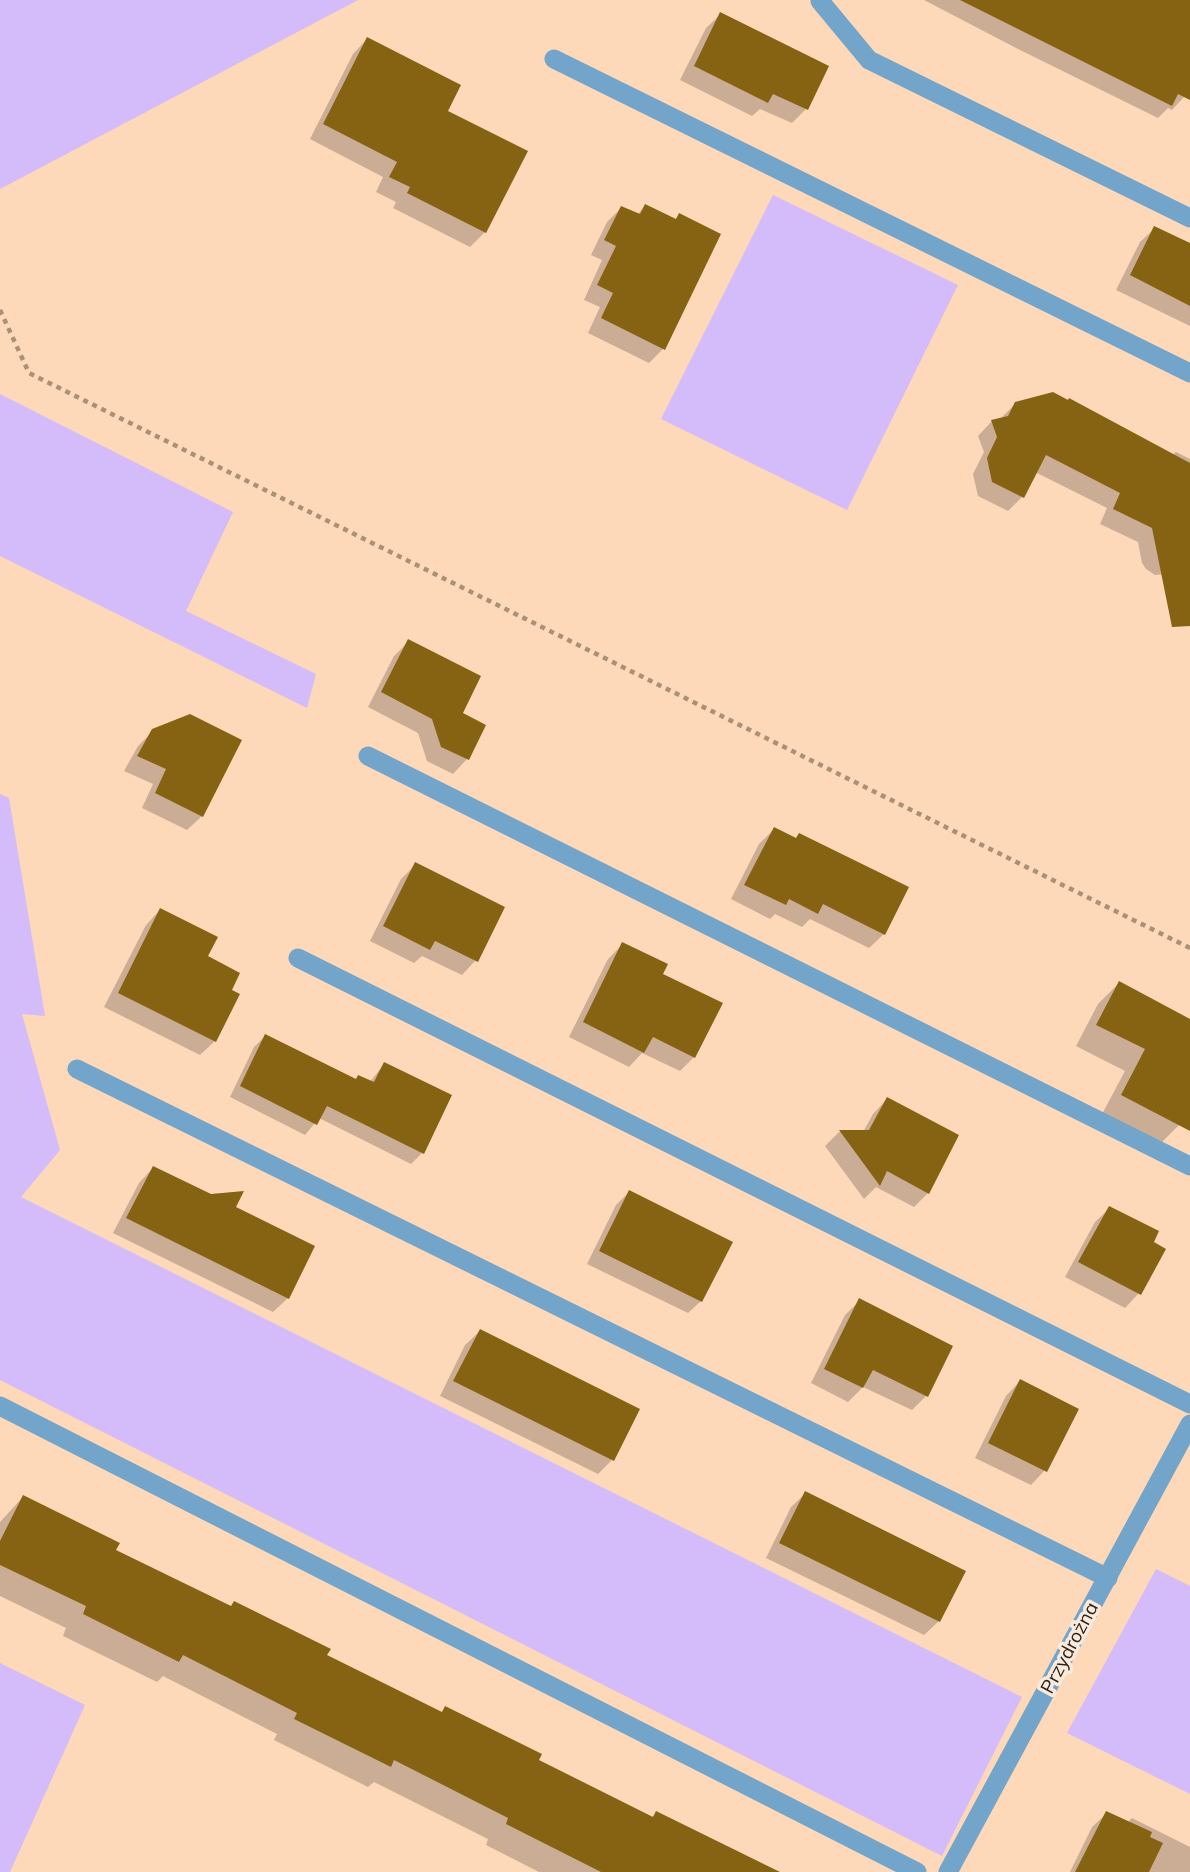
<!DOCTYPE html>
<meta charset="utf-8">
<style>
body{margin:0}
canvas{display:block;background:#fdd8b9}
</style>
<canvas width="1190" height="1872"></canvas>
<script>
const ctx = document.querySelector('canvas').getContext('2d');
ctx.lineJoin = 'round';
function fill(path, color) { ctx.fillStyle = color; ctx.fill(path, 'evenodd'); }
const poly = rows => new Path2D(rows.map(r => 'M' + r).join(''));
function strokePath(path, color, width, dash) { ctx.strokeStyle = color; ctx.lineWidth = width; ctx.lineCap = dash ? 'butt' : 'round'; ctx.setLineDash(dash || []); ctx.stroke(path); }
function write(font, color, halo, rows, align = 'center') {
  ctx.font = font + ' Mulish,sans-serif'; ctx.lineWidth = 7; ctx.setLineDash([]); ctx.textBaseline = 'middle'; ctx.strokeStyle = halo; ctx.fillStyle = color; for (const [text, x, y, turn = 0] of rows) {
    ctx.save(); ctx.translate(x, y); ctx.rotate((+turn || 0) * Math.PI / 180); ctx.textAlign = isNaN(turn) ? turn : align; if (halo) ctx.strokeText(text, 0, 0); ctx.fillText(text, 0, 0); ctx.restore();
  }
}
const green = poly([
 [0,0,358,0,0,189],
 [773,195,958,285,847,510,661,419],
 [0,394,233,512,186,611,316,674,307,708,0,556],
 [0,794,9,798,45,1016,22,1014,60,1150,21,1197,1022,1697,942,1856,0,1380],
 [1156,1569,1190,1586,1190,1794,1067,1733],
 [0,1663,85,1705,10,1872,0,1872]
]);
const shadow = poly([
 [924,0,1190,0,1190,86,1184,97,1172,110,1168,108,1158,118,1018,49],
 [721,14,806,109,792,123,760,109,752,116,680,80,706,28],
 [367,39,485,232,470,247,393,208,396,202,376,192,383,177,310,139,353,54],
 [645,206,674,220,680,215,663,349,649,363,588,333,600,307,584,300,602,260,591,255,607,222,621,208,637,215],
 [1155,228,1190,245,1190,326,1116,290,1140,242],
 [1015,404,1172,455,1176,452,1190,459,1190,554,1165,574,1155,575,1146,569,1142,563,1138,542,1100,524,1107,508,1035,472,1023,496,1008,511,978,496,973,474,984,452,978,436,992,421,1000,419],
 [409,641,461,714,467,759,453,774,427,761,418,733,368,707,394,656],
 [153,731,202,816,187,830,142,808,153,784,124,771,138,746],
 [774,829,884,934,869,948,810,919,802,927,775,914,770,919,731,899,759,844],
 [416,864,476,960,462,975,422,956,414,963,370,941,401,879],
 [160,910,206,957,229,991,215,1041,200,1055,104,1007,146,925],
 [623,944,661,975,694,1057,680,1071,642,1053,629,1067,569,1037,608,959],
 [1119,983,1190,1020,1190,1104,1179,1125,1158,1146,1101,1116,1125,1071,1076,1046,1098,1004],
 [265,1036,355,1081,370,1082,384,1064,422,1153,411,1164,319,1118,305,1135,230,1097,254,1047],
 [887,1099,928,1193,914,1207,876,1187,864,1199,825,1146,839,1132,863,1132,873,1114],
 [153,1168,288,1298,273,1312,113,1233,139,1183],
 [629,1192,701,1301,688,1313,587,1264,616,1205],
 [1110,1208,1152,1243,1139,1293,1125,1308,1065,1277,1095,1222],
 [860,1300,926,1396,912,1410,863,1387,848,1402,811,1383,845,1315],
 [480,1331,612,1460,598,1474,440,1396,465,1345],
 [1020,1381,1045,1470,1031,1485,975,1458,1006,1396],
 [806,1493,939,1621,924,1635,766,1558,791,1507],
 [23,1497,114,1551,229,1608,234,1603,325,1656,440,1713,446,1708,537,1761,651,1818,657,1813,759,1872,539,1872,486,1845,488,1839,374,1782,368,1787,274,1740,277,1734,163,1676,157,1682,63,1636,66,1628,0,1596,0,1522],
 [1107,1813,1127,1823,1132,1818,1190,1847,1190,1872,1070,1872,1092,1827]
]);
const building = poly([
 [960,0,1190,0,1190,100,1178,94,1172,106],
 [720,12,829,66,808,110,773,94,768,103,694,66],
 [367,37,461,85,448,111,528,151,486,233,407,193,410,187,389,177,397,162,323,124],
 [645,204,676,219,679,213,721,234,665,350,601,318,613,293,597,285,616,246,604,240,621,206,640,214],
 [1154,226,1190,243,1190,306,1130,275],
 [1053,392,1068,400,1069,398,1190,463,1190,626,1172,627,1152,528,1113,509,1120,493,1046,455,1024,498,992,482,987,458,997,437,991,420,1008,416,1015,402],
 [408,639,481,676,463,713,486,725,469,760,441,747,432,719,381,692],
 [190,714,242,740,203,817,155,793,166,769,137,756,152,729],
 [774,827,796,838,799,833,909,887,885,935,823,904,818,914,789,899,786,905,744,885],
 [415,862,505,907,478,962,435,941,430,950,383,926],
 [160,908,218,937,208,956,240,973,232,990,240,994,216,1042,118,993],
 [622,942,668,964,663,974,723,1003,695,1058,653,1037,644,1053,583,1022],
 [1119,981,1190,1019,1190,1131,1121,1095,1145,1049,1096,1025],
 [265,1034,356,1079,358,1075,374,1082,384,1062,452,1095,424,1154,327,1106,317,1125,240,1086],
 [887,1097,959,1135,929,1194,887,1171,880,1186,839,1130,869,1130],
 [153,1166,211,1194,244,1191,236,1207,315,1246,289,1299,126,1218],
 [629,1190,733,1242,702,1302,599,1251],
 [1109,1206,1159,1231,1154,1242,1166,1249,1141,1295,1078,1262],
 [859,1298,953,1346,928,1397,873,1370,863,1388,824,1369],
 [480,1329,640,1409,614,1461,453,1381],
 [1020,1379,1079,1409,1047,1472,988,1443],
 [805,1491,966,1571,940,1622,779,1543],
 [23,1495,120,1543,116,1550,231,1606,234,1601,331,1649,327,1655,442,1712,445,1706,542,1754,539,1760,653,1817,656,1811,780,1872,601,1872,506,1824,508,1818,394,1760,391,1767,294,1719,297,1713,183,1655,179,1662,83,1614,86,1606,0,1565,0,1541],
 [1106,1811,1152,1832,1150,1837,1163,1843,1149,1872,1075,1872]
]);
const path = poly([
 [0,310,29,373,1190,948]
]);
const service = poly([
 [820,1,869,60,1190,218],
 [554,59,1190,373],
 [368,756,1190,1166],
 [298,958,1190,1404],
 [77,1069,1108,1578],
 [0,1406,917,1872]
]);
const minor = poly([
 [948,1872,1190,1424]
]);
const streetNames = [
 ["Przydrożna",1070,1648,-62]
];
fill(green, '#d4bbfa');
fill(shadow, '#0003');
fill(building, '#866312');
strokePath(path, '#ab9078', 4.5, [5, 5]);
strokePath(service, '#73a4c9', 19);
strokePath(minor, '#73a4c9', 19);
write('19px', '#302216', '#f9eade', streetNames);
</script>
